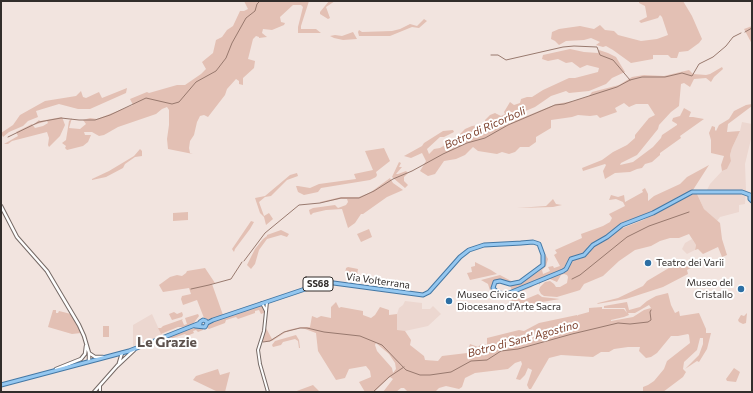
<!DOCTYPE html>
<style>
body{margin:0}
#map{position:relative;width:753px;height:393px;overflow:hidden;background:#f2e4df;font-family:Commissioner,sans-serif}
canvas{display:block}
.frame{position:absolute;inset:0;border:2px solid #322d2b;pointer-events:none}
</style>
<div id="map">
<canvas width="753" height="393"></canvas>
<div class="frame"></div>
</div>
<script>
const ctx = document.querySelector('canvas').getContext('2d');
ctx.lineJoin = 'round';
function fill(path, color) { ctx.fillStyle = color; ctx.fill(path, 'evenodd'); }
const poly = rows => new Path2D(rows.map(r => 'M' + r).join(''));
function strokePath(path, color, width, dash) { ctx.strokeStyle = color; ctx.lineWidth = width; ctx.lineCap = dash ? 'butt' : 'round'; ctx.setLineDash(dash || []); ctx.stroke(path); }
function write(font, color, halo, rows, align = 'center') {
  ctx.font = font + ' Commissioner,sans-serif'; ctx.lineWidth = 4; ctx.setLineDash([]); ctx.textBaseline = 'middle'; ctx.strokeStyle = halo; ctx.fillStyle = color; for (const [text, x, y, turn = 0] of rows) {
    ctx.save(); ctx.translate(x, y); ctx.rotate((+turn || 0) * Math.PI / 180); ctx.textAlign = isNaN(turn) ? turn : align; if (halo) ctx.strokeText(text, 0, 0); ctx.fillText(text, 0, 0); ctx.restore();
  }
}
const built = poly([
 [742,122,752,124,752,135,745,164,746,190,745,204,739,205,739,212,720,217,717,221,704,209,697,194,694,193,693,190,707,190,710,184,722,171,727,169,731,161,730,155,732,148,740,131],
 [692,239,696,245,695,250,687,254,682,249,685,243],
 [405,301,422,303,422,309,430,309,433,306,441,314,428,326,405,331,397,331,397,314,399,308,403,305],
 [152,314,162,336,133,346,133,325]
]);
const green = poly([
 [244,1,309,1,301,26,301,29,316,29,321,33,298,33,298,27,303,7,301,5,293,5,280,17,281,22,285,23,284,25,272,30,263,29,262,33,267,37,259,38,259,37,256,36,253,39,248,59,255,61,254,68,243,78,243,85,239,84,239,81,236,79,227,89,225,95,208,117,204,115,200,116,197,122,194,135,190,141,189,148,190,153,193,154,168,149,167,139,169,125,169,110,167,107,162,109,156,114,118,127,104,135,99,136,92,132,84,132,85,135,91,135,88,142,83,146,67,150,65,148,66,146,62,143,66,140,69,121,72,118,69,128,80,129,86,124,83,120,90,118,97,119,133,105,130,99,147,92,149,93,177,85,185,85,201,74,206,69,202,62,213,53,216,40,222,37,227,30,233,26,240,11,244,11,248,9],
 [329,1,335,1,326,7,330,18,328,19,320,14,320,12],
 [639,1,683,1,692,16,702,39,699,43,688,51,679,52,677,58,671,58,668,55,653,55,653,59,631,63,613,50,606,46,603,47,596,45,600,42,591,38,584,40,566,41,559,45,555,41,551,39,552,32,559,29,580,26,594,29,600,25,605,30,614,31,618,35,641,41,657,39,668,35,662,17,660,15,658,18,641,23,639,21,647,17,645,6,639,3],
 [424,19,427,21,419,28,412,27,390,36,359,36,358,32,359,30,362,32,392,31,400,29,410,24,417,26],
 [752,26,752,44,744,29],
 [353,32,357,39,343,40,334,38,330,36,335,35,342,36],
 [570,49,584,52,598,53,599,50,608,53,616,57,625,72,612,78,606,84,589,91,569,93,566,91,551,96,535,107,516,115,516,117,512,121,494,126,490,131,556,104,574,101,589,96,592,92,619,85,632,77,644,75,664,76,689,70,693,74,706,75,710,74,722,67,723,69,714,77,711,82,706,78,694,79,690,87,684,83,681,84,679,106,671,112,659,125,658,129,637,155,621,163,620,165,633,162,653,147,661,138,662,135,677,125,677,124,672,121,673,118,680,116,684,108,691,112,689,117,693,117,704,119,680,136,681,138,660,153,660,155,652,162,645,164,642,168,637,169,630,172,615,173,605,179,603,171,606,165,605,164,583,171,582,168,602,160,613,152,627,145,635,138,635,135,649,118,655,115,648,104,636,104,629,107,624,103,615,108,617,112,600,118,597,115,590,116,578,115,572,117,551,120,551,128,536,137,536,142,529,147,520,147,515,152,509,154,502,152,497,154,478,151,473,147,465,155,456,159,444,161,435,174,428,176,420,171,426,161,422,153,411,158,404,156,422,146,424,143,443,131,453,130,454,132,444,137,440,137,427,149,429,154,434,149,440,148,450,142,450,140,458,136,465,129,472,126,485,124,485,120,490,115,495,113,501,116,505,114,504,112,510,102,514,105,520,103,521,99,527,97,532,97,543,90,569,78,575,78,598,72,599,68,587,65,580,68,572,62,566,63,558,59,548,61,542,59,543,55],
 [127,88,126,93,90,109,78,109,59,104,36,111,38,117,28,121,23,126,9,132,3,137,1,133,13,125,20,115,45,101,76,96,81,91,83,97,86,98,99,92,102,98],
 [752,104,752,106,728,124,727,132,740,131,732,148,730,155,731,161,727,169,722,171,721,165,724,156,711,153,711,140,709,133,712,126,715,127,715,130,716,131,719,125,729,119,734,111,746,105],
 [62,117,65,125,60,136,49,147,48,145,49,138,47,132,12,141,8,144,4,144,18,136,16,132,32,124,35,128,43,126,48,123,47,121,34,125,34,124,39,120,40,121],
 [384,148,390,161,376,172,377,175,376,177,370,180,321,188,318,192,304,195,298,192,296,186,298,186,310,188,319,184,356,179,354,174,373,170,365,151],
 [140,149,142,151,142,156,135,157,125,164,123,168,106,177,92,180,92,179,109,171,134,156],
 [399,162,401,163,399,167,402,167,396,174,398,174,406,171,408,173,404,177,404,181,408,185,405,188,392,177],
 [709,165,693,190,651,212,621,223,607,235,591,244,582,255,570,258,563,269,512,290,510,286,523,282,542,269,545,262,544,252,548,259,546,266,542,270,543,274,550,271,548,267,553,266,554,268,560,266,554,255,557,253,555,250,582,238,581,234,603,226,610,222,612,218,609,214,625,206,623,202,616,199,609,200,611,195,618,197,624,195,625,202,643,192,642,190,645,188,648,194,648,201,654,196,680,184,687,177],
 [297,173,298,176,287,180,271,196,265,197,259,202,264,216,269,213,273,219,266,225,264,217,260,213,255,198,265,196,290,175],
 [390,178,393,183,403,190,387,197,363,214,361,214,355,223,348,228,342,209,326,210,313,213,311,215,310,214,309,210,313,208,335,205,338,208,346,205,348,202,347,199,340,199,320,203,320,202,341,197,359,197,371,192],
 [694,193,697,194,704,209,720,223,722,239,727,255,722,257,718,247,703,254,698,249,695,250,696,245,689,234,679,238,670,238,660,241,651,246,635,250,619,261,603,276,584,284,580,290,577,291,557,297,544,296,541,294,539,290,540,287,545,282,550,281,554,284,556,287,560,287,567,283,568,277,567,275,564,274,561,275,557,282,550,279,542,281,539,285,539,283,547,278,565,272,572,261,585,257,593,247,607,239,620,229,643,220],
 [553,199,556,204,562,205,553,207,517,208,546,206],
 [188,212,188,220,173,221,173,213],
 [251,221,254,222,250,229,235,249,234,252,232,249],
 [369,229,372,237,361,242,357,234],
 [281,230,289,234,287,237,281,235,267,239,259,250,255,264,251,269,247,265,255,249,263,239,267,236,267,235],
 [684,259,684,261,704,261,704,262,702,262,702,265,695,266,687,270,688,274,663,287,626,299,597,304,598,303,618,298,643,286,647,281],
 [475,262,491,270,497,274,470,280,467,273,472,272,471,267,475,266],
 [348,267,358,269,357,275,345,274,346,268],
 [205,268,215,283,212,284,223,315,210,320,204,318,197,300,183,305,181,299,182,296,191,294,189,288,163,292,159,285,170,277,177,275,182,276,186,273,187,271],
 [500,275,513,282,498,280,494,281,491,287,492,291,494,294,492,297,488,284,481,280],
 [533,285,534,285,532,287,515,294,515,298,523,296,526,299,538,294,542,297,560,299,536,303,529,306,526,306,526,307,512,302,506,296],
 [668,293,671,305,675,313,679,311,680,316,699,313,706,329,706,333,711,333,707,349,699,362,697,361,685,369,699,355,703,344,703,338,700,338,697,350,684,362,683,369,686,372,683,377,663,392,643,392,643,387,648,385,654,381,664,369,667,361,690,343,689,335,688,334,678,336,671,336,657,353,651,357,646,358,639,351,640,347,628,347,614,349,609,352,601,352,593,357,561,355,549,358,531,389,529,389,527,385,532,370,528,368,525,375,520,380,516,379,522,364,521,361,515,363,508,369,475,373,465,378,462,387,459,389,446,386,439,388,435,392,408,392,404,388,401,388,396,392,383,392,393,379,390,377,374,392,365,392,359,382,371,377,370,371,366,366,349,369,345,378,336,380,318,351,316,333,305,329,301,328,286,332,272,341,261,342,266,328,272,339,288,330,301,327,310,327,312,316,317,318,321,316,331,318,331,307,336,302,339,308,341,307,363,311,363,315,371,318,375,315,380,307,389,310,389,315,397,314,397,330,405,331,411,340,410,345,424,356,425,360,438,361,442,356,467,353,470,344,478,347,481,344,487,345,487,338,519,330,524,331,539,323,577,315,578,316,578,315,589,312,589,308,602,307,602,309,624,309,627,313,625,308,604,308,604,306,627,302,629,310,640,307,647,301,656,296],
 [649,305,651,308,644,310,633,317,611,321,611,320,624,317,629,315,628,313,635,313],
 [376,343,389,354,395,363,396,369,393,373,392,368,377,351,375,345],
 [259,306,263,306,266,312,261,314,259,310,255,311,255,313,238,319,236,317,226,320,225,323,209,329,207,328,209,323,212,322],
 [53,310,56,310,56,313,58,313,59,311,71,314,81,333,72,334,48,327],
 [174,312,177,314,182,312,183,315,182,317,172,320,169,314],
 [747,313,746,323,743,324,739,322,738,320,741,315,744,316],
 [198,314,199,316,193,324,183,327,178,327,161,334,158,328,161,328,163,326,183,319,182,320,184,325,187,324,185,318],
 [103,326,109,326,109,337,103,337],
 [198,327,203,328,203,330,198,332,196,330,193,331,194,333,187,336,185,334,164,341,163,338],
 [296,335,299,340,300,348,299,348,298,341,295,339,283,342,281,345,273,347,272,345,275,341],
 [734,368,740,372,736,382,727,381,726,379],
 [218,369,220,375,230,372,225,392,218,392,193,380,196,376],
 [313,385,320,392,294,392]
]);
const stream = poly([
 [745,32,752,28],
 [491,55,498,55,506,60,563,47,574,46,597,47,600,55,613,60,630,80],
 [8,137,39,122,61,118,79,120,95,120,110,115,146,98,172,104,179,102,196,82,216,71,226,58,232,43,246,18,255,11,257,4,260,1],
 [244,261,265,233,299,205,320,203,341,198,359,198,374,191,393,179,412,171,443,154,467,143,485,138,508,125,555,105,564,104,617,87,630,80,642,77,665,77,682,73,692,76,699,64,713,57,726,46,733,37,741,33],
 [572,279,580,275,627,237,649,226,689,212],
 [191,289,209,285,231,279,242,262],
 [263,342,270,341,284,332,300,328,307,328,324,332,360,336,382,345,406,370,420,375,430,375,451,372,471,361,487,360,501,351,518,349,572,334,618,323,630,324,648,322,651,320,650,312,651,310],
 [373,392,389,377,404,367]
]);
const tertiary = poly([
 [267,302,264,331,258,350,260,364,268,392],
 [262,303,266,311],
 [100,392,100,386]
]);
const secondary = poly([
 [1,206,17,237,47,271,79,325,84,336,89,353,89,361],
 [89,353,95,357,103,357],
 [119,363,122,353],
 [56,369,81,359,85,354,86,346],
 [94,392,117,366,134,350]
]);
const primary = poly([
 [750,195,750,199,752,201],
 [521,243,533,242,539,244,543,255,543,265,520,282,510,284,500,281,495,282,493,288,498,293,507,294,563,271,566,269,571,259,584,255,593,245,607,237,622,225,653,213,692,192,742,192,750,195],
 [200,324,200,322,203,320,206,321,207,323],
 [195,326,205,327,207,323,213,320,326,282,423,295,429,292,460,257,469,250,484,245,522,243],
 [1,385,129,351,200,323]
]);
const markers = [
 [648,263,4,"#2c6fa4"],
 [741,289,4,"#2c6fa4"],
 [449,301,4,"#2c6fa4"]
];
const shields = [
 [318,284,30]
];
const shieldNames = [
 ["SS68",318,284]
];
const poiNames = [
 ["Teatro dei Varii",656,263],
 ["Museo del",733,283,"right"],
 ["Cristallo",733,295,"right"],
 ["Museo Civico e",457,295],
 ["Diocesano d'Arte Sacra",457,307]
];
const streetNames = [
 ["Via Volterrana",378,281,8]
];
const waterNames = [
 ["Botro di Ricorboli",485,128,-24],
 ["Botro di Sant' Agostino",523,339,-15]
];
const districtNames = [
 ["Le Grazie",167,342]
];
fill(built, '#ecd7d0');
fill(green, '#e3c0b4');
strokePath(stream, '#98796e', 1);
strokePath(tertiary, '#756965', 4);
strokePath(secondary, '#756965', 4.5);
strokePath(primary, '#4478a5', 5);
strokePath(tertiary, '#fff', 2);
strokePath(secondary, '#fff', 2.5);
strokePath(primary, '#94c7f0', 3);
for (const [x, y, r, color] of markers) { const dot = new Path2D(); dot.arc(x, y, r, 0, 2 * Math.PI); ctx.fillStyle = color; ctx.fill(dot); strokePath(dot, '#fff', 1.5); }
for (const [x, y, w] of shields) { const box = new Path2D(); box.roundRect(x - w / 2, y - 7, w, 14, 3); ctx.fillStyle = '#fff'; ctx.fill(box); strokePath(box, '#322d2b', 1); }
write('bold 9px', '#322d2b', null, shieldNames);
write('10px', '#322d2b', '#fff', poiNames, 'left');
write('10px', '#322d2b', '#fff', streetNames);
write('italic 11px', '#7f4430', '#fff', waterNames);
write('bold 14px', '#5d524e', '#fff', districtNames);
</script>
